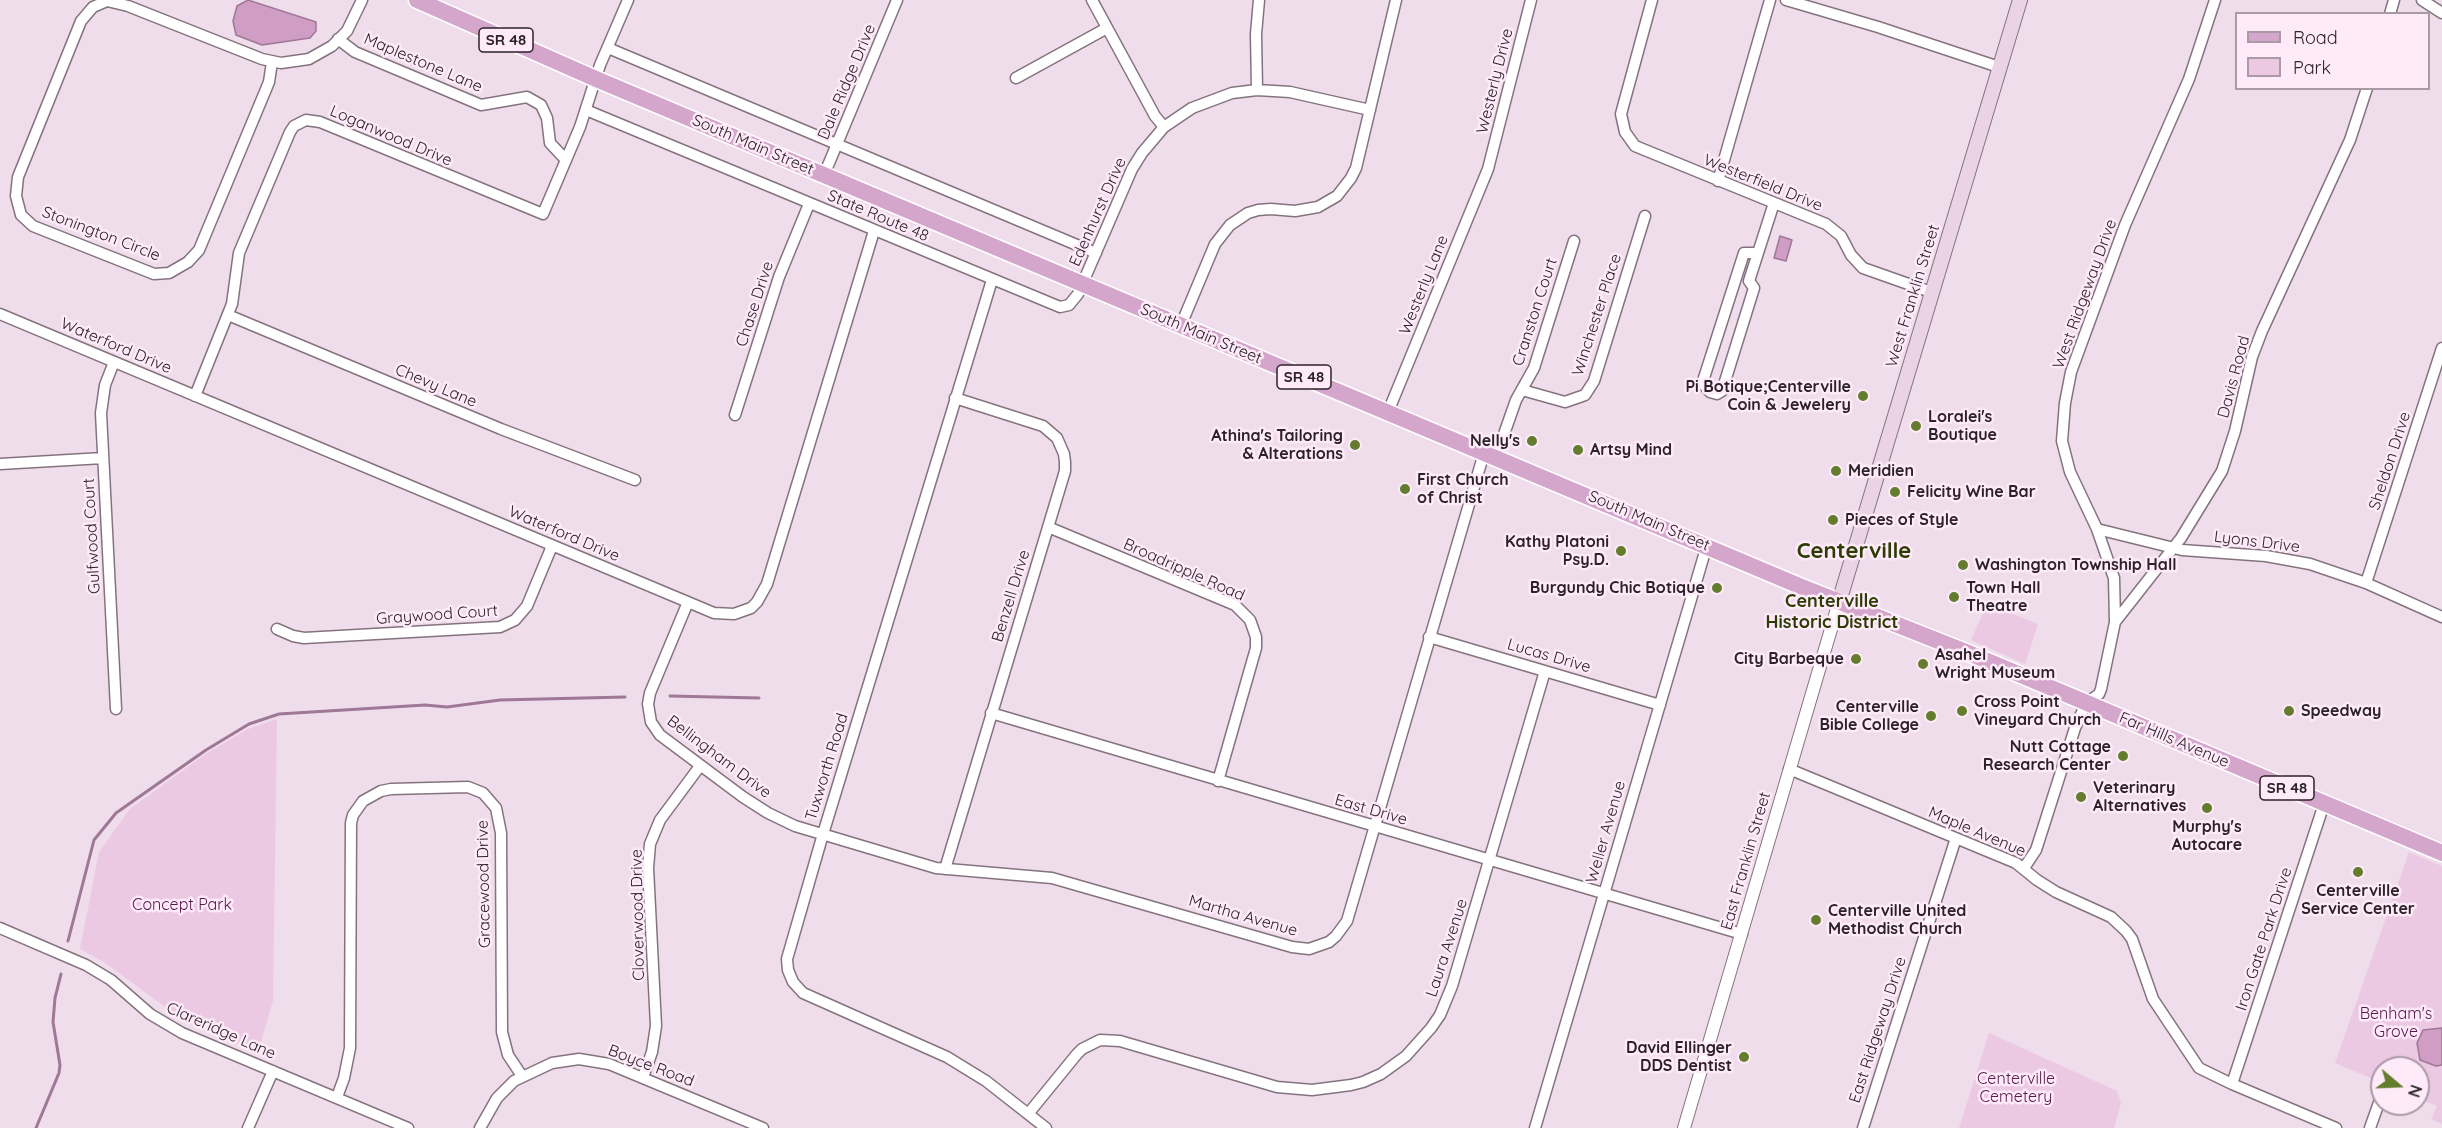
<!DOCTYPE html>
<style>
body{margin:0}
#map{position:relative;width:2442px;height:1128px;overflow:hidden;background:#f0ddeb;font-family:Quicksand,sans-serif}
canvas{display:block}
.legend{position:absolute;left:2235px;top:12px;width:195px;height:78px;box-sizing:border-box;background:#feeaf9;border:2px solid #aa9aa6;margin:0;padding:8px 10px;list-style:none;font-size:18px;color:#2b2329}
.legend li{display:flex;align-items:center;gap:12px;height:30px}
.legend b{width:30px;border:2px solid #aa9aa6}
.north{position:absolute;left:2370px;top:1056px;width:60px;height:60px;box-sizing:border-box;background:#feeaf9;border:2px solid #aa9aa6;border-radius:50%;rotate:109deg;font-size:16px;font-weight:700;line-height:24px;text-align:center;color:#2b2329}
.north::after{content:'';display:block;margin:auto;width:21px;height:27px;background:#637c2e;clip-path:polygon(50% 0,100% 100%,50% 72%,0 100%)}
</style>
<div id="map">
<canvas width="2442" height="1128"></canvas>
<ul class="legend">
<li><b style="height:8px;background:#d4a6cb"></b>Road</li>
<li><b style="height:16px;background:#ebc9e3"></b>Park</li>
</ul>
<div class="north">N</div>
</div>
<script>
const ctx = document.querySelector('canvas').getContext('2d');
ctx.lineJoin = 'round';
function fill(path, color) { ctx.fillStyle = color; ctx.fill(path, 'evenodd'); }
const poly = rows => new Path2D(rows.map(r => 'M' + r).join(''));
function strokePath(path, color, width, dash) { ctx.strokeStyle = color; ctx.lineWidth = width; ctx.lineCap = dash ? 'butt' : 'round'; ctx.setLineDash(dash || []); ctx.stroke(path); }
function write(font, color, halo, rows, align = 'center') {
  ctx.font = font + ' Quicksand,sans-serif'; ctx.lineWidth = 5; ctx.setLineDash([]); ctx.textBaseline = 'middle'; ctx.strokeStyle = halo; ctx.fillStyle = color; for (const [text, x, y, turn = 0] of rows) {
    ctx.save(); ctx.translate(x, y); ctx.rotate((+turn || 0) * Math.PI / 180); ctx.textAlign = isNaN(turn) ? turn : align; if (halo) ctx.strokeText(text, 0, 0); ctx.fillText(text, 0, 0); ctx.restore();
  }
}
const green = poly([
 [1987,604,2038,624,2025,664,1971,640],
 [277,719,273,1001,258,1052,183,1020,104,962,80,949,99,852,130,809,204,755,248,729],
 [2409,852,2442,866,2442,1124,2431,1119,2437,1106,2418,1098,2418,1068,2382,1068,2382,1083,2335,1063],
 [1989,1033,2117,1091,2121,1103,2114,1128,1959,1128]
]);
const water = poly([
 [248,0,316,22,316,31,310,38,262,45,236,35,233,21,237,6,248,0],
 [1780,236,1792,240,1786,261,1774,258,1780,236],
 [2442,1028,2442,1065,2436,1066,2420,1060,2417,1043,2423,1030,2442,1028]
]);
const stream = poly([
 [670,696,759,698],
 [68,941,94,840,116,813,206,750,249,724,279,714,425,705,447,707,500,700,625,697],
 [36,1128,59,1073,60,1065,53,1022,55,998,61,974]
]);
const minor = poly([
 [1092,0,1155,116,1164,127],
 [1652,0,1621,114,1625,132,1635,146,1826,224,1841,236,1851,255,1863,268,1931,292],
 [1786,0,1878,27,1999,67],
 [2422,0,2442,13],
 [2390,14,2394,0],
 [338,39,355,52,481,105,527,97,541,105,547,118,550,143,566,160],
 [608,48,1096,253],
 [272,62,269,82,199,250,188,262,169,273,154,274,33,226,21,215,16,196,18,177,81,21,93,7,107,1,128,6,262,59,281,63,309,59,332,46,347,31,362,0],
 [1016,78,1107,28],
 [1257,90,1256,34,1259,0],
 [586,110,1060,307,1069,305,1078,294,1132,169,1142,153,1164,127,1192,108,1232,93,1257,90,1290,92,1370,110],
 [824,175,897,0],
 [1718,181,1770,0],
 [1758,253,1744,253,1703,381,1703,384,1710,392,1717,394,1722,391,1754,288,1749,281,1774,203],
 [992,280,823,834,787,959,788,970,793,982,803,993,947,1057,986,1081,1046,1128],
 [0,314,714,613,734,614,751,608,757,602,767,584,874,231],
 [228,315,501,429,635,480],
 [1181,325,1215,244,1230,225,1248,213,1258,210,1271,209,1295,211,1318,207,1337,196,1351,178,1356,168,1396,0],
 [114,362,105,385,101,413,116,709],
 [1522,390,1565,402,1585,395,1594,381,1645,216],
 [195,396,232,304,239,253,290,132,294,126,306,120,320,122,543,214,580,127,600,65,628,0],
 [1388,412,1488,169,1531,0],
 [735,415,779,277,809,204],
 [1496,457,1516,400,1534,368,1574,241],
 [0,464,103,458],
 [1048,527,1235,605,1250,620,1256,637,1256,648,1218,781],
 [2097,529,2182,550,2266,556,2310,564,2366,583,2442,617],
 [2366,583,2442,348],
 [688,602,650,693,648,704,651,722,660,735,743,797,768,813,795,826,936,868,1052,878,1292,947,1309,949,1329,942,1336,936,1347,921,1484,453],
 [2115,622,2181,538,2222,471,2235,431,2252,357,2262,331,2350,140,2367,88],
 [277,629,293,636,304,638,500,627,515,620,527,606,552,546],
 [1429,637,1660,705],
 [991,713,1742,934],
 [1789,769,2016,863,2037,880,2056,892,2111,917,2126,931,2132,939,2153,999,2199,1068,2232,1084,2336,1128],
 [2024,868,2036,850,2075,728,2086,703,2099,694,2101,689,2115,622,2114,578,2097,529,2070,472,2062,441,2065,403,2071,372,2125,225,2189,79,2215,0],
 [945,869,1065,471,1065,462,1064,454,1057,438,1043,426,955,398],
 [0,928,86,965,111,980,150,1014,182,1033,408,1128],
 [643,1077,652,1052,656,1026,648,868,650,844,660,820,700,766],
 [2232,1084,2324,804],
 [337,1097,344,1078,350,1048,351,823,353,815,363,801,381,791,391,789,468,787,483,793,496,808,501,833,502,1032,508,1055,522,1076],
 [1028,1114,1077,1054,1082,1049,1100,1040,1120,1041,1277,1087,1312,1090,1351,1085,1363,1082,1381,1074,1406,1056,1431,1028,1440,1015,1452,986,1545,671],
 [248,1128,273,1071],
 [480,1128,497,1098,514,1081,552,1063,579,1059,609,1064,763,1128],
 [1535,1128,1707,545],
 [1863,1128,1956,838],
 [2370,1128,2382,1094]
]);
const tertiary = poly([
 [1684,1128,1839,602]
]);
const secondary = poly([
 [1839,602,2020,0]
]);
const primary = poly([
 [417,0,596,79,1802,587,1971,654,2442,853]
]);
const markers = [
 [1863,396,6,"#637c2e"],
 [1916,426,6,"#637c2e"],
 [1532,441,6,"#637c2e"],
 [1355,445,6,"#637c2e"],
 [1578,450,6,"#637c2e"],
 [1836,471,6,"#637c2e"],
 [1405,489,6,"#637c2e"],
 [1895,492,6,"#637c2e"],
 [1833,520,6,"#637c2e"],
 [1621,551,6,"#637c2e"],
 [1963,565,6,"#637c2e"],
 [1717,588,6,"#637c2e"],
 [1954,597,6,"#637c2e"],
 [1856,659,6,"#637c2e"],
 [1923,664,6,"#637c2e"],
 [1962,711,6,"#637c2e"],
 [2289,711,6,"#637c2e"],
 [1931,716,6,"#637c2e"],
 [2123,756,6,"#637c2e"],
 [2081,797,6,"#637c2e"],
 [2207,808,6,"#637c2e"],
 [2358,872,6,"#637c2e"],
 [1816,920,6,"#637c2e"],
 [1744,1057,6,"#637c2e"]
];
const shields = [
 [506,40,54],
 [1304,377,54],
 [2287,788,54]
];
const shieldNames = [
 ["SR 48",506,40],
 ["SR 48",1304,377],
 ["SR 48",2287,788]
];
const streetNames = [
 ["Maplestone Lane",423,63,23],
 ["Westerly Drive",1495,81,-76],
 ["Dale Ridge Drive",847,82,-67],
 ["Loganwood Drive",391,136,23],
 ["South Main Street",753,145,23],
 ["Westerfield Drive",1763,183,22],
 ["Edenhurst Drive",1098,212,-66],
 ["State Route 48",878,216,23],
 ["Stonington Circle",101,234,21],
 ["Westerly Lane",1424,285,-68],
 ["West Ridgeway Drive",2085,294,-70],
 ["West Franklin Street",1913,296,-73],
 ["Chase Drive",755,304,-72],
 ["Cranston Court",1535,312,-72],
 ["Winchester Place",1597,315,-72],
 ["South Main Street",1201,334,23],
 ["Waterford Drive",116,346,23],
 ["Davis Road",2234,377,-75],
 ["Chevy Lane",436,386,23],
 ["Sheldon Drive",2390,461,-72],
 ["South Main Street",1649,521,23],
 ["Waterford Drive",564,534,23],
 ["Gulfwood Court",92,536,-93],
 ["Lyons Drive",2257,542,7],
 ["Broadripple Road",1184,570,24],
 ["Benzell Drive",1011,596,-73],
 ["Graywood Court",437,615,-4],
 ["Lucas Drive",1549,656,16],
 ["Far Hills Avenue",2174,740,23],
 ["Bellingham Drive",719,757,37],
 ["Tuxworth Road",827,767,-73],
 ["East Drive",1371,810,16],
 ["Weller Avenue",1606,832,-74],
 ["Maple Avenue",1977,832,23],
 ["East Franklin Street",1746,861,-74],
 ["Gracewood Drive",484,884,-91],
 ["Cloverwood Drive",638,915,-91],
 ["Martha Avenue",1243,916,16],
 ["Iron Gate Park Drive",2264,939,-72],
 ["Laura Avenue",1447,948,-72],
 ["East Ridgeway Drive",1878,1030,-72],
 ["Clareridge Lane",221,1031,24],
 ["Boyce Road",651,1066,21]
];
const poiNames = [
 ["Pi Botique;Centerville",1851,387,"right"],
 ["Coin & Jewelery",1851,405,"right"],
 ["Loralei's",1928,417],
 ["Boutique",1928,435],
 ["Athina's Tailoring",1343,436,"right"],
 ["& Alterations",1343,454,"right"],
 ["Nelly's",1520,441,"right"],
 ["Artsy Mind",1590,450],
 ["Meridien",1848,471],
 ["First Church",1417,480],
 ["of Christ",1417,498],
 ["Felicity Wine Bar",1907,492],
 ["Pieces of Style",1845,520],
 ["Kathy Platoni",1609,542,"right"],
 ["Psy.D.",1609,560,"right"],
 ["Washington Township Hall",1975,565],
 ["Burgundy Chic Botique",1705,588,"right"],
 ["Town Hall",1966,588],
 ["Theatre",1966,606],
 ["Asahel",1935,655],
 ["Wright Museum",1935,673],
 ["City Barbeque",1844,659,"right"],
 ["Cross Point",1974,702],
 ["Vineyard Church",1974,720],
 ["Centerville",1919,707,"right"],
 ["Bible College",1919,725,"right"],
 ["Speedway",2301,711],
 ["Nutt Cottage",2111,747,"right"],
 ["Research Center",2111,765,"right"],
 ["Veterinary",2093,788],
 ["Alternatives",2093,806],
 ["Murphy's",2207,827,"center"],
 ["Autocare",2207,845,"center"],
 ["Centerville",2358,891,"center"],
 ["Service Center",2358,909,"center"],
 ["Centerville United",1828,911],
 ["Methodist Church",1828,929],
 ["David Ellinger",1732,1048,"right"],
 ["DDS Dentist",1732,1066,"right"]
];
const parkNames = [
 ["Concept Park",182,905],
 ["Benham's",2396,1014],
 ["Grove",2396,1032],
 ["Centerville",2016,1079],
 ["Cemetery",2016,1097]
];
const neighbourhoodNames = [
 ["Centerville",1832,602],
 ["Historic District",1832,623]
];
const districtNames = [
 ["Centerville",1854,551]
];
fill(green, '#ebc9e3');
fill(water, '#d09dc5');
strokePath(water, '#9e7896', 1.5);
strokePath(stream, '#9e7896', 3);
strokePath(minor, '#84737f', 13);
strokePath(tertiary, '#84737f', 14);
strokePath(secondary, '#84737f', 16);
strokePath(primary, '#fff', 19);
strokePath(minor, '#fff', 10);
strokePath(tertiary, '#fff', 12);
strokePath(secondary, '#e9d3e5', 14);
strokePath(primary, '#d4a6cb', 16);
for (const [x, y, r, color] of markers) { const dot = new Path2D(); dot.arc(x, y, r, 0, 2 * Math.PI); ctx.fillStyle = color; ctx.fill(dot); strokePath(dot, '#feeaf9', 2); }
for (const [x, y, w] of shields) { const box = new Path2D(); box.roundRect(x - w / 2, y - 12, w, 24, 4.5); ctx.fillStyle = '#feeaf9'; ctx.fill(box); strokePath(box, '#2b2329', 1.5); }
write('bold 15px', '#2b2329', null, shieldNames);
write('16px', '#2b2329', '#feeaf9', streetNames);
write('bold 16px', '#2b2329', '#feeaf9', poiNames, 'left');
write('16px', '#55194b', '#feeaf9', parkNames);
write('bold 18px', '#2d3c03', '#feeaf9', neighbourhoodNames);
write('bold 22px', '#2d3c03', '#feeaf9', districtNames);
</script>
